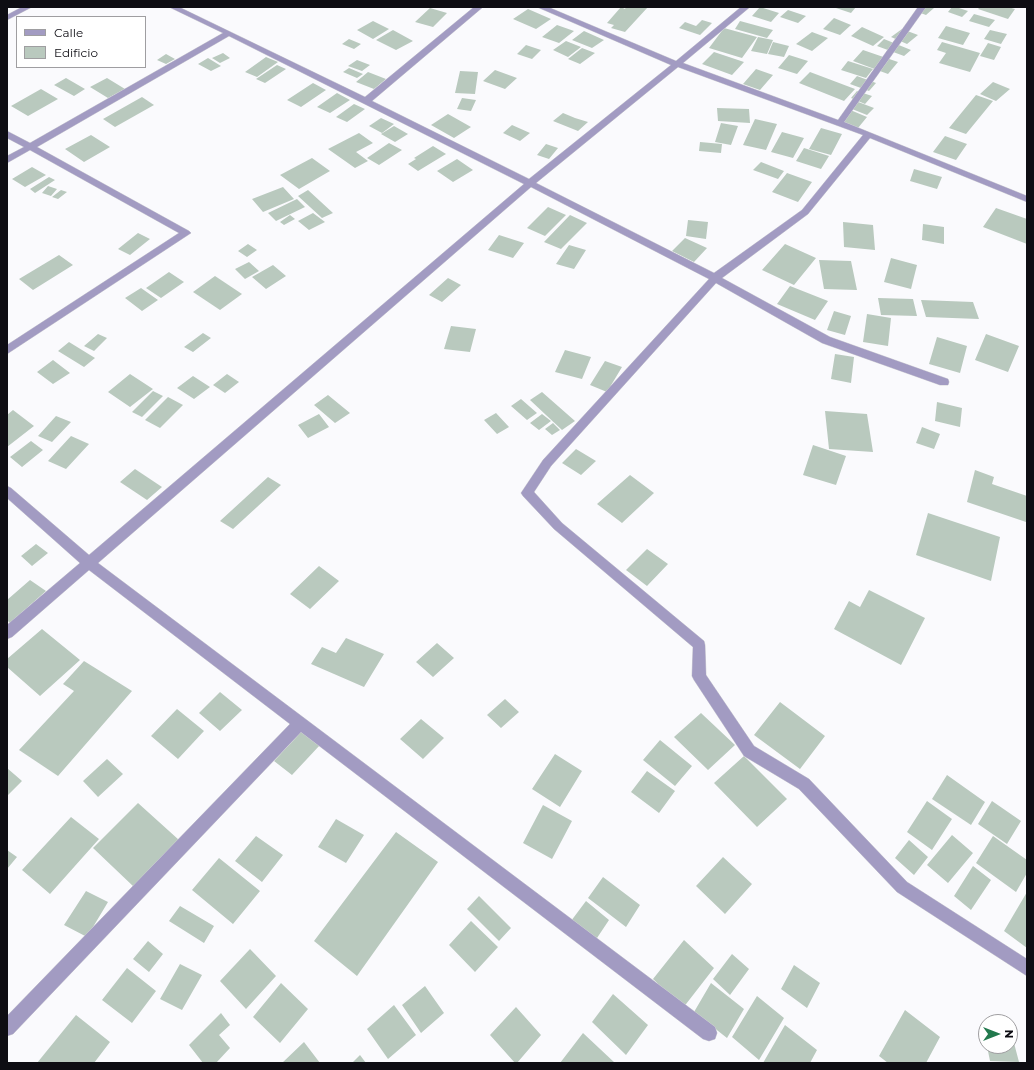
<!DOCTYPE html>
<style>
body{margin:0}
#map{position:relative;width:1034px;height:1070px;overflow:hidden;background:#fafafd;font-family:Montserrat,sans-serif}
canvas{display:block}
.frame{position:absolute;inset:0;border:8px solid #0e0d13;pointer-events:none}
.legend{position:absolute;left:16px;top:16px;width:130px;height:52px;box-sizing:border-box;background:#fff;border:1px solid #9f9ea1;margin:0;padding:5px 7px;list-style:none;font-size:12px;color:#0e0d13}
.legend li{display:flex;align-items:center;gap:8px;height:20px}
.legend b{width:20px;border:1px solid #9f9ea1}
.north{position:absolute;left:978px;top:1014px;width:40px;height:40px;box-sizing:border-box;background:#fff;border:1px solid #9f9ea1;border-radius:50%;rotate:90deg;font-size:11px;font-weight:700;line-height:16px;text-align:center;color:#0e0d13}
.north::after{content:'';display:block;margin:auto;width:14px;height:18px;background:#22794d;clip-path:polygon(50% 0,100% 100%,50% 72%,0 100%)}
</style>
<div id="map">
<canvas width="1034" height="1070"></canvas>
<div class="frame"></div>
<ul class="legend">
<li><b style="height:5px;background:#a29bc2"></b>Calle</li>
<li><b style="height:11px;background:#b9c9be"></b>Edificio</li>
</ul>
<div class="north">N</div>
</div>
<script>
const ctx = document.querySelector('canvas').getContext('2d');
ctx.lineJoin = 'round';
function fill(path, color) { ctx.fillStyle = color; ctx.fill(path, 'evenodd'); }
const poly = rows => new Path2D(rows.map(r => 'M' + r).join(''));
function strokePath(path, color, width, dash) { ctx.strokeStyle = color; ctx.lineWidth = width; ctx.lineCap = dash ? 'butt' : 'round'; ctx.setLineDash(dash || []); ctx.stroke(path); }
const building = poly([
 [621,7,625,9,626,7,648,7,625,32,611,28,614,25,607,23],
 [760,7,779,13,771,22,752,16],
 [833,7,856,7,851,13],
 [919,7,930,7,934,8,926,15,915,11],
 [952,7,956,7,968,11,962,17,948,12],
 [980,7,1008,7,1015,9,1008,19,978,9],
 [430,8,447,13,433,27,415,22],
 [528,9,551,19,536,29,513,19],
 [788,10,806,16,798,23,780,17],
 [974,14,995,20,989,27,969,21],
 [834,18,851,25,840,35,823,29],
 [702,20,712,23,700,35,679,28,685,22,696,26],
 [373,21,389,29,373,39,357,30],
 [740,21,773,30,767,38,735,29],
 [557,25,574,31,559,43,542,37],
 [946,26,970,33,963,45,938,38],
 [862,27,884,37,873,46,851,36],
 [724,28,757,37,742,58,709,48],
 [902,29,918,35,907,44,891,37],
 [393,30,413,41,396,50,376,40],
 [990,30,1007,34,1001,44,984,39],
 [584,31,604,40,592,48,572,40],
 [812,32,828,38,812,51,796,44],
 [758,37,773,40,767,54,751,51],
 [349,39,361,44,354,49,342,44],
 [884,39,911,50,904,56,877,46],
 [566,41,581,47,568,57,553,50],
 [773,42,789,46,784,57,768,54],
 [942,42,980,53,970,72,939,63,946,53,937,50],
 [988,43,1001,47,994,60,980,56],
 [526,45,541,50,532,59,517,54],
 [582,48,595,53,580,64,568,59],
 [863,50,898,62,888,74,853,61],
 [714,52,744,62,732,75,702,64],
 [223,53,230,58,220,63,212,58],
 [166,54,175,59,166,64,157,60],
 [789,55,808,61,797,74,778,68],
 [266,57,278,62,257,77,245,72],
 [208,58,221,66,211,71,198,64],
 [357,60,370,65,362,71,348,66],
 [848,61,873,69,866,78,841,70],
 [277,65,286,69,265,83,256,79],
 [349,68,363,74,357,78,343,72],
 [756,69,773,75,760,90,743,84],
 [495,70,517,78,505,89,483,81],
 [460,71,478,72,475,94,455,93],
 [368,72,386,79,374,89,356,82],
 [810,72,855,89,844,101,799,83],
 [857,76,876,83,869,91,850,84],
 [66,78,85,89,74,96,54,85],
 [107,78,125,89,108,98,90,87],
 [993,82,1010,89,996,101,980,94],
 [313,83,326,90,301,107,287,100],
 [41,89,58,99,28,116,11,106],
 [857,91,872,96,865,104,851,98],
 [337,93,350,100,330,113,317,107],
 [976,95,993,101,966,134,949,128],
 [142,97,154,105,115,127,103,119],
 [462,98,476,100,471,111,457,109],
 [853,100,874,108,867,115,847,107],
 [354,104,365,109,347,122,336,117],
 [717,108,749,109,750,123,718,121],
 [848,109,867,117,858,128,838,121],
 [563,113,575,118,588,122,578,131,553,121],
 [448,114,471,127,454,138,431,125],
 [381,118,394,124,382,133,369,126],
 [755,119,777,124,766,150,743,145],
 [721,123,738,126,731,145,715,142],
 [512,125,530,133,520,141,503,133],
 [394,126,408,134,395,142,381,134],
 [821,128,842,134,831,155,809,149],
 [782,132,804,138,793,158,771,152],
 [359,133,373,143,356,152,368,161,355,168,328,149],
 [91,135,110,147,84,162,65,149],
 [945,136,967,144,956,160,933,152],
 [700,142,722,144,721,153,699,151],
 [389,143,402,150,379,165,367,158],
 [546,144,558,148,549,159,537,155],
 [433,146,446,154,418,171,408,164,416,159,414,158],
 [804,148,829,156,821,169,796,161],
 [312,158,330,171,299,189,280,175],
 [457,159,473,170,453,182,437,171],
 [761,162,784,171,778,179,753,170],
 [32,167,46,175,25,187,12,179],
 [914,169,942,177,937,189,910,181],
 [787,173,812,182,798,202,772,192],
 [49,177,55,180,35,193,30,189],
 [48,186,57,189,51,196,42,193],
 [283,187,294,199,263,212,252,199],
 [61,190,67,192,58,199,52,197],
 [308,190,333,213,322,218,298,196],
 [297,199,305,207,276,221,268,213],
 [548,207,566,215,545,236,527,228],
 [996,208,1027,219,1027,244,983,227],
 [313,213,325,222,309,230,298,221],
 [290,215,295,219,284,225,280,222],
 [570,215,587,223,561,249,544,242],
 [688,220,708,222,706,239,686,236],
 [843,222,873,225,875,250,844,247],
 [923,224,944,227,944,244,922,240],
 [138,233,150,239,130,255,118,249],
 [499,235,524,243,513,258,488,250],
 [685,238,707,248,694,262,672,251],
 [248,244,257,250,247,257,238,251],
 [785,244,816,258,794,285,762,270],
 [569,245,586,250,574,269,556,264],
 [59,255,73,265,33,290,19,279],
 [891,258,917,265,911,289,884,282],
 [819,260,851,261,857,290,824,289],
 [249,262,259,271,245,279,235,269],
 [273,265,286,276,266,289,252,277],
 [169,272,184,282,161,298,146,288],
 [215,276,242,294,220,310,193,292],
 [448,278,461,285,442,302,429,295],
 [790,286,828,301,815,320,777,304],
 [141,288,158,300,142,311,125,298],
 [878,298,913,299,917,316,881,315],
 [921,300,973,302,979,319,926,317],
 [834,311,851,316,845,335,827,330],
 [867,314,891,318,888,346,863,342],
 [451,326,476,329,470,352,444,349],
 [203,333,211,338,193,352,184,347],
 [98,334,107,338,94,351,84,346],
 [986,334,1019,346,1008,372,975,360],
 [937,337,967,346,960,373,929,364],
 [69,342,95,358,84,367,58,351],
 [565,350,591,357,582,379,555,372],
 [835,354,854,357,851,383,831,379],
 [53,360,70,373,53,384,37,372],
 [605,361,622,367,607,392,590,385],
 [130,374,153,389,130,407,108,392],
 [227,374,239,382,225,393,213,385],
 [193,376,210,387,194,399,177,388],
 [153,391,163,396,142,417,132,412],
 [542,392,575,421,562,430,530,400],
 [328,395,350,413,335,423,314,405],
 [168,397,183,405,160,428,145,420],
 [521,399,537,413,527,420,511,406],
 [937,402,962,408,960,427,935,421],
 [13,410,34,426,7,447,7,415],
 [825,411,867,414,873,452,829,449],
 [496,413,509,427,497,434,484,420],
 [319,414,329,427,308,438,298,425],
 [542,414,551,421,539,430,530,423],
 [56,416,71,422,52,442,38,436],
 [553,423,560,430,552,435,545,429],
 [922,427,940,434,934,449,916,443],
 [71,436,89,444,66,469,48,461],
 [31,441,43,450,22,467,10,457],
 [813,445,846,456,836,485,803,475],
 [576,449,596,461,581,475,562,463],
 [135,469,162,487,147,500,120,482],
 [975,470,994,477,992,484,1027,496,1026,522,967,502],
 [630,475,654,493,622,523,597,504],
 [268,477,281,485,233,529,220,521],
 [928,513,1000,537,991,581,916,555],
 [36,544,48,553,32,566,21,556],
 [647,549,668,564,647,586,626,570],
 [319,566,339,581,310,609,290,594],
 [30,580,46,591,10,623,7,620,7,600],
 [869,590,925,618,901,665,834,629,849,601,860,607],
 [42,629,80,660,40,696,7,667,7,659],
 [346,638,384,654,364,687,311,664,322,647,336,653],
 [437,643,454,658,433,677,416,662],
 [84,661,132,691,58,776,19,750,74,691,63,684],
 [220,692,242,710,220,731,199,713],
 [505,699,519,712,501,728,487,715],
 [780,702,825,736,800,769,754,735],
 [177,709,204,731,178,759,151,736],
 [701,713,735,745,708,770,674,737],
 [421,719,444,738,423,759,400,739],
 [302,731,320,745,292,775,274,761],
 [660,740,692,766,675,786,643,760],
 [555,754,582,771,560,807,532,789],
 [744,756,787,799,757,827,714,783],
 [107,759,123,774,98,797,83,781],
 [7,768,22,781,7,796],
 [647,771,675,791,659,813,631,792],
 [947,775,985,802,971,825,932,799],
 [927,801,952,819,932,850,907,832],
 [992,801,1021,821,1007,844,978,824],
 [138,803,179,840,134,887,93,848],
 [543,805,572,821,552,859,523,843],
 [71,817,99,839,50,894,22,870],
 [336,819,364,835,346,863,318,847],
 [396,832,438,862,357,976,314,941],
 [952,835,973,853,948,883,927,865],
 [256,836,283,855,262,882,235,861],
 [993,836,1027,860,1027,873,1016,892,976,863],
 [909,840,928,857,914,875,895,858],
 [7,850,17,857,7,869],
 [723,857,752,884,725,914,696,886],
 [219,858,260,891,233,924,192,890],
 [973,866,991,880,971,910,954,896],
 [603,877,640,905,626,927,588,898],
 [86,891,108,902,87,937,64,925],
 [1027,892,1027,948,1004,931],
 [479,896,511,928,499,941,467,909],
 [586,901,609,920,595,941,571,921],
 [180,906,214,926,204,943,169,921],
 [471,921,498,947,475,972,449,945],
 [684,940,714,968,683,1008,653,979],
 [148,941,163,954,149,972,133,959],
 [250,949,276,976,246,1009,220,981],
 [732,954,749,969,730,995,713,979],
 [180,964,202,975,182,1010,160,999],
 [794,965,820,983,807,1008,781,989],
 [127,968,156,991,132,1023,102,1000],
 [281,983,308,1009,280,1043,253,1017],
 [711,983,744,1009,727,1038,694,1012],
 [425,986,444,1013,421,1033,402,1005],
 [613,994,648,1025,626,1055,592,1022],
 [757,996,784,1018,759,1060,732,1037],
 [394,1005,416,1035,388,1059,367,1029],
 [516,1007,541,1035,517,1063,515,1063,490,1035],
 [905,1010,940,1037,926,1063,888,1063,879,1056],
 [221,1013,230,1025,219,1035,230,1048,216,1063,203,1063,189,1045],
 [76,1015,110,1042,94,1063,37,1063],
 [785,1025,817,1050,810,1063,763,1063],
 [1010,1028,1019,1062,990,1061,987,1046,1010,1046],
 [583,1033,615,1063,560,1063],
 [304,1042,320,1063,282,1063],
 [360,1055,366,1063,352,1063]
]);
const street = poly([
 [22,7,32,7,7,20,7,15,22,7],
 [169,7,179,7,365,97,474,7,483,7,372,101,529,179,671,65,537,7,548,7,676,61,741,7,750,7,683,63,838,120,918,7,926,7,844,122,1027,196,1027,202,870,138,808,214,722,278,830,337,948,379,949,382,948,385,940,385,822,343,716,283,551,466,534,492,562,523,704,641,705,645,706,675,754,746,809,779,907,882,1027,959,1027,976,897,892,799,789,744,756,694,680,692,676,693,647,554,529,523,496,521,493,543,460,709,279,531,187,98,563,715,1027,717,1033,715,1039,709,1041,703,1039,301,732,13,1034,7,1036,7,1016,290,724,89,570,12,637,7,639,7,625,80,563,7,498,7,486,11,488,89,555,524,184,229,36,37,147,189,231,191,233,7,354,7,345,179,233,30,150,7,163,7,156,24,147,7,138,7,131,30,143,223,33,169,7],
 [678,67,863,135,802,210,714,273,536,183,678,67]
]);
fill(building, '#b9c9be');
strokePath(street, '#d4d4d8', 1);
fill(street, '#a29bc2');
</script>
